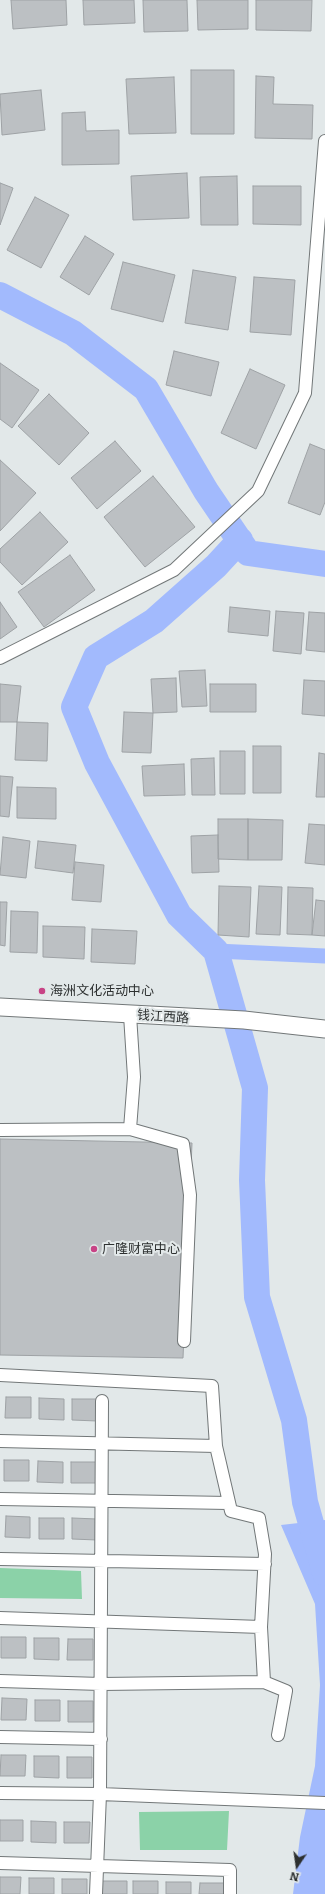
<!DOCTYPE html>
<meta charset="utf-8">
<style>
body{margin:0}
#map{position:relative;width:325px;height:1894px;overflow:hidden;background:#e2e8e9;font-family:Literata,serif}
canvas{display:block}
.north{position:absolute;left:277px;top:1846px;width:40px;height:40px;-webkit-text-stroke:3px #e2e8e9;paint-order:stroke;rotate:193deg;font-size:11px;font-weight:700;line-height:16px;text-align:center;color:#2d3030}
.north::after{content:'';display:block;margin:auto;width:14px;height:18px;background:#2d3030;clip-path:polygon(50% 0,100% 100%,50% 72%,0 100%)}
</style>
<div id="map">
<canvas width="325" height="1894"></canvas>
<div class="north">N</div>
</div>
<script>
const ctx = document.querySelector('canvas').getContext('2d');
ctx.lineJoin = 'round';
function fill(path, color) { ctx.fillStyle = color; ctx.fill(path, 'evenodd'); }
const poly = rows => new Path2D(rows.map(r => 'M' + r).join(''));
function strokePath(path, color, width, dash) { ctx.strokeStyle = color; ctx.lineWidth = width; ctx.lineCap = dash ? 'butt' : 'round'; ctx.setLineDash(dash || []); ctx.stroke(path); }
function write(font, color, halo, rows, align = 'center') {
  ctx.font = font + ' Literata,"Noto Sans SC",serif'; ctx.lineWidth = 4; ctx.setLineDash([]); ctx.textBaseline = 'middle'; ctx.strokeStyle = halo; ctx.fillStyle = color; for (const [text, x, y, turn = 0] of rows) {
    ctx.save(); ctx.translate(x, y); ctx.rotate((+turn || 0) * Math.PI / 180); ctx.textAlign = isNaN(turn) ? turn : align; if (halo) ctx.strokeText(text, 0, 0); ctx.fillText(text, 0, 0); ctx.restore();
  }
}
const green = poly([
 [0,1568,81,1571,82,1599,0,1598],
 [229,1811,227,1850,140,1850,139,1812]
]);
const water = poly([
 [325,1520,325,1894,293,1894,300,1837,315,1766,320,1685,315,1604,281,1525]
]);
const canal = poly([
 [216,951,325,956]
]);
const river = poly([
 [0,295,73,333,146,389,206,491,248,553,325,564],
 [240,540,216,566,154,621,96,657,74,707,97,763,179,915,216,951,255,1088,252,1180,257,1297,294,1420,305,1502,325,1573]
]);
const building = poly([
 [11,0,66,0,67,25,13,29,11,0],
 [83,0,134,0,135,23,84,25,83,0],
 [143,0,187,0,188,31,144,32,143,0],
 [197,0,248,0,248,29,198,30,197,0],
 [256,0,312,0,311,31,256,30,256,0],
 [191,70,234,70,234,134,191,134,191,70],
 [256,76,274,77,273,104,313,105,312,139,255,138,256,76],
 [174,77,176,133,129,134,126,79,174,77],
 [41,90,45,130,2,135,0,94,41,90],
 [85,112,86,131,119,130,119,164,62,165,62,113,85,112],
 [187,173,189,218,133,220,131,176,187,173],
 [237,176,238,225,201,225,200,177,237,176],
 [0,183,13,188,0,225,0,183],
 [253,186,301,186,301,225,253,224,253,186],
 [35,197,69,215,41,268,7,250,35,197],
 [85,236,114,254,89,295,60,277,85,236],
 [123,262,175,275,163,322,111,309,123,262],
 [193,270,236,277,228,330,185,323,193,270],
 [254,277,295,280,291,335,250,332,254,277],
 [174,351,219,362,211,396,166,385,174,351],
 [0,363,39,390,12,428,0,419,0,363],
 [250,369,285,385,256,449,221,433,250,369],
 [49,394,89,433,59,465,18,426,49,394],
 [115,441,141,471,97,509,71,478,115,441],
 [310,444,325,450,325,502,320,515,288,503,310,444],
 [0,460,36,493,0,531,0,460],
 [153,476,195,527,145,567,104,517,153,476],
 [40,512,68,542,22,585,0,562,0,549,40,512],
 [70,555,95,590,44,627,18,592,70,555],
 [0,602,17,627,0,639,0,602],
 [230,607,270,611,268,636,228,632,230,607],
 [276,611,304,613,301,654,273,651,276,611],
 [309,612,325,613,325,652,306,650,309,612],
 [205,670,207,706,182,707,179,671,205,670],
 [176,678,177,712,153,713,151,679,176,678],
 [304,680,325,681,325,716,302,714,304,680],
 [0,684,21,686,17,722,0,722,0,684],
 [210,684,256,684,256,712,210,712,210,684],
 [124,712,153,713,151,753,122,752,124,712],
 [17,722,48,723,47,761,15,760,17,722],
 [253,746,281,746,281,793,253,793,253,746],
 [220,751,245,751,245,794,220,794,220,751],
 [319,753,325,754,325,797,316,797,319,753],
 [214,758,215,795,192,795,191,759,214,758],
 [184,764,185,795,144,796,142,766,184,764],
 [0,776,13,777,9,817,0,816,0,776],
 [17,787,56,788,56,819,17,818,17,787],
 [218,819,248,819,248,860,218,859,218,819],
 [248,819,283,820,282,860,248,860,248,819],
 [309,824,325,825,325,865,305,863,309,824],
 [218,835,219,872,192,873,191,836,218,835],
 [3,837,30,841,26,878,0,875,3,837],
 [38,841,76,845,73,873,35,868,38,841],
 [75,862,104,865,101,902,72,900,75,862],
 [219,886,251,887,249,937,218,935,219,886],
 [259,886,282,887,280,935,256,934,259,886],
 [288,887,313,888,312,935,287,934,288,887],
 [316,900,325,901,325,936,312,935,316,900],
 [0,902,7,902,5,946,0,945,0,902],
 [11,911,38,912,37,953,10,952,11,911],
 [43,926,85,927,84,959,43,957,43,926],
 [92,929,137,931,135,964,91,962,92,929],
 [0,1139,192,1143,183,1358,0,1355,0,1139],
 [6,1397,31,1397,31,1418,5,1418,6,1397],
 [39,1398,64,1399,64,1420,39,1419,39,1398],
 [72,1399,97,1399,97,1421,72,1420,72,1399],
 [4,1460,29,1460,29,1481,4,1481,4,1460],
 [38,1461,63,1462,63,1483,37,1482,38,1461],
 [71,1462,96,1462,96,1483,71,1483,71,1462],
 [6,1516,30,1517,30,1538,5,1537,6,1516],
 [39,1518,64,1518,64,1539,39,1539,39,1518],
 [72,1518,97,1519,97,1540,72,1539,72,1518],
 [1,1637,26,1637,26,1658,1,1658,1,1637],
 [34,1638,59,1638,59,1660,34,1659,34,1638],
 [68,1639,93,1639,93,1660,67,1660,68,1639],
 [2,1698,27,1699,26,1720,1,1720,2,1698],
 [35,1700,60,1700,60,1721,35,1721,35,1700],
 [68,1701,93,1701,93,1722,68,1722,68,1701],
 [1,1755,26,1755,25,1776,0,1776,1,1755],
 [34,1756,59,1756,59,1778,34,1777,34,1756],
 [67,1757,92,1757,92,1778,67,1778,67,1757],
 [0,1820,23,1820,23,1841,0,1841,0,1820],
 [31,1821,56,1822,56,1843,31,1842,31,1821],
 [64,1822,90,1822,89,1843,64,1843,64,1822],
 [0,1877,21,1877,20,1894,0,1894,0,1877],
 [29,1878,54,1878,54,1894,29,1894,29,1878],
 [62,1879,87,1879,87,1894,62,1894,62,1879],
 [102,1881,127,1881,127,1894,102,1894,102,1881],
 [133,1881,158,1881,158,1894,133,1894,133,1881],
 [166,1882,191,1882,191,1894,166,1894,166,1882],
 [200,1883,225,1883,225,1894,199,1894,200,1883]
]);
const minor = poly([
 [0,658,174,570,258,491,305,393,325,141],
 [130,1129,134,1077,130,1015],
 [0,1130,130,1129,183,1144,190,1195,184,1341],
 [0,1375,212,1386,216,1446,231,1511,259,1518,265,1554,261,1627,264,1682,286,1691,278,1735],
 [0,1441,216,1446],
 [0,1499,228,1503],
 [0,1559,265,1564],
 [0,1618,261,1627],
 [0,1681,101,1684,264,1682],
 [0,1737,101,1739],
 [0,1793,100,1794,325,1803],
 [0,1863,230,1870,230,1894],
 [96,1894,100,1794,102,1401]
]);
const secondary = poly([
 [0,1007,244,1020,325,1029]
]);
const markers = [
 [42,991,4,"#c84386"],
 [94,1249,4,"#c84386"]
];
const poiNames = [
 ["海洲文化活动中心",50,991],
 ["广隆财富中心",102,1249]
];
const streetNames = [
 ["钱江西路",163,1017,4]
];
fill(green, '#8bd2a8');
fill(water, '#a2bafd');
strokePath(canal, '#a2bafd', 15);
strokePath(river, '#a2bafd', 26);
fill(building, '#bcc0c3');
strokePath(building, '#9ea2a5', 1);
strokePath(minor, '#727778', 14);
strokePath(secondary, '#727778', 19);
strokePath(minor, '#fff', 12);
strokePath(secondary, '#fff', 17);
for (const [x, y, r, color] of markers) { const dot = new Path2D(); dot.arc(x, y, r, 0, 2 * Math.PI); ctx.fillStyle = color; ctx.fill(dot); strokePath(dot, '#e2e8e9', 1.5); }
write('13px', '#2d3030', '#e2e8e9', poiNames, 'left');
write('13px', '#2d3030', '#e2e8e9', streetNames);
</script>
